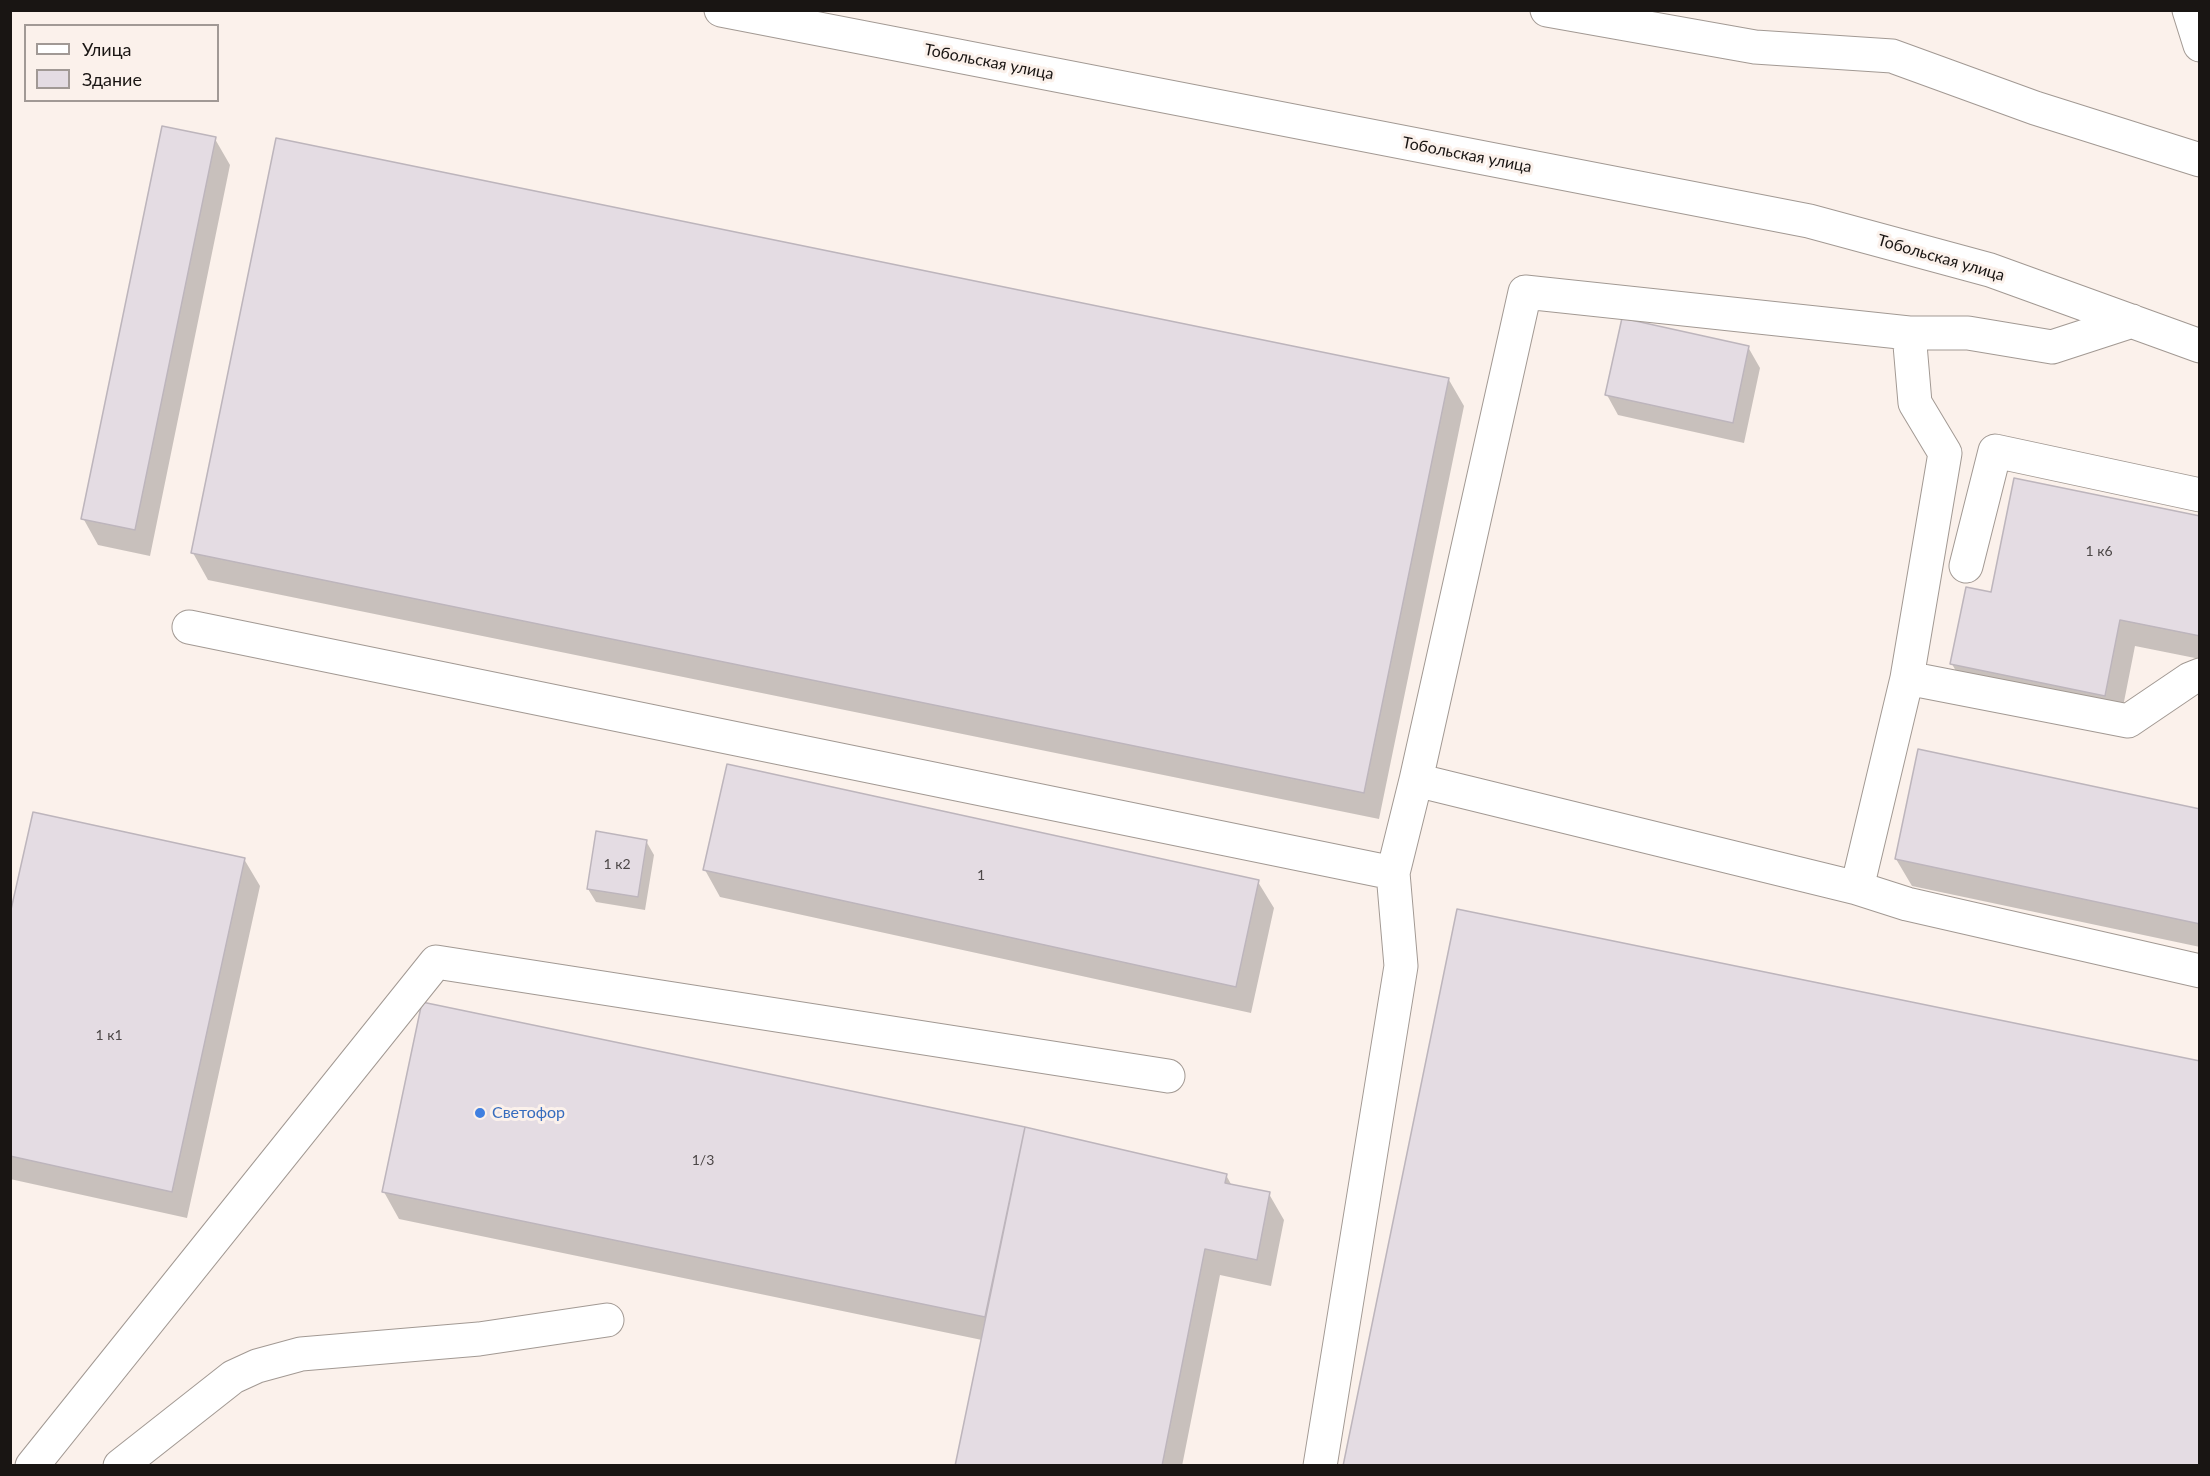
<!DOCTYPE html>
<meta charset="utf-8">
<style>
body{margin:0}
#map{position:relative;width:2210px;height:1476px;overflow:hidden;background:#fbf1eb;font-family:Lato,sans-serif}
canvas{display:block}
.frame{position:absolute;inset:0;border:12px solid #191513;pointer-events:none}
.legend{position:absolute;left:24px;top:24px;width:195px;height:78px;box-sizing:border-box;background:#fbf1eb;border:2px solid #a19995;margin:0;padding:8px 10px;list-style:none;font-size:18px;color:#191513}
.legend li{display:flex;align-items:center;gap:12px;height:30px}
.legend b{width:30px;border:2px solid #a19995}
</style>
<div id="map">
<canvas width="2210" height="1476"></canvas>
<div class="frame"></div>
<ul class="legend">
<li><b style="height:8px;background:#fff"></b>Улица</li>
<li><b style="height:16px;background:#e4dce3"></b>Здание</li>
</ul>
</div>
<script>
const ctx = document.querySelector('canvas').getContext('2d');
ctx.lineJoin = 'round';
function fill(path, color) { ctx.fillStyle = color; ctx.fill(path, 'evenodd'); }
const poly = rows => new Path2D(rows.map(r => 'M' + r).join(''));
function strokePath(path, color, width, dash) { ctx.strokeStyle = color; ctx.lineWidth = width; ctx.lineCap = dash ? 'butt' : 'round'; ctx.setLineDash(dash || []); ctx.stroke(path); }
function write(font, color, halo, rows, align = 'center') {
  ctx.font = font + ' Lato,sans-serif'; ctx.lineWidth = 6; ctx.setLineDash([]); ctx.textBaseline = 'middle'; ctx.strokeStyle = halo; ctx.fillStyle = color; for (const [text, x, y, turn = 0] of rows) {
    ctx.save(); ctx.translate(x, y); ctx.rotate((+turn || 0) * Math.PI / 180); ctx.textAlign = isNaN(turn) ? turn : align; if (halo) ctx.strokeText(text, 0, 0); ctx.fillText(text, 0, 0); ctx.restore();
  }
}
const shadow = poly([
 [215,139,230,165,150,556,98,545,83,518],
 [1748,347,1760,368,1744,443,1618,415,1607,395],
 [1449,380,1464,406,1379,819,208,580,193,553],
 [2200,518,2200,659,2135,646,2120,722,1967,691,1952,664,1992,594],
 [2200,810,2200,947,1912,886,1896,859],
 [646,841,654,855,645,910,596,902,588,889],
 [244,859,260,886,187,1218,10,1179,10,921],
 [705,870,1258,882,1274,908,1251,1013,720,897],
 [1024,1129,1226,1175,1232,1186,1269,1194,1284,1220,1271,1286,1220,1275,1182,1466,957,1466,982,1340,399,1219,384,1192]
]);
const building = poly([
 [162,126,216,137,135,530,81,519,162,126],
 [276,138,1449,378,1364,793,191,553,276,138],
 [1622,318,1749,346,1733,423,1605,395,1622,318],
 [2014,478,2200,516,2200,636,2120,620,2105,696,1950,664,1966,587,1991,592,2014,478],
 [1918,749,2200,809,2200,924,1895,859,1918,749],
 [727,764,1259,880,1236,987,703,870,727,764],
 [33,812,245,858,172,1192,10,1156,10,914,33,812],
 [596,831,647,840,638,897,587,889,596,831],
 [1457,909,2200,1061,2200,1466,1343,1466,1457,909],
 [422,1002,1025,1127,985,1317,382,1192,422,1002],
 [1025,1127,1227,1174,1225,1183,1270,1192,1257,1260,1205,1249,1162,1466,955,1466,1025,1127]
]);
const minor = poly([
 [721,10,1809,221,1990,270,2200,346],
 [1547,10,1755,47,1892,56,2035,108,2200,160],
 [2189,10,2200,45],
 [1909,333,1968,333,2052,347,2132,321],
 [1966,566,1995,451,2200,495],
 [189,627,1393,873],
 [1907,678,2128,721,2190,679,2200,675],
 [1857,888,1907,678,1945,453,1915,403,1909,333,1525,292,1416,780,1857,888,1907,904,2200,971],
 [32,1466,436,962,1168,1076],
 [120,1466,233,1377,257,1366,301,1354,479,1339,607,1320],
 [1320,1466,1401,966,1393,873,1416,780]
]);
const markers = [
 [480,1113,6,"#3f7fe0"]
];
const numberNames = [
 ["1 к6",2099,551],
 ["1 к2",617,864],
 ["1",981,875],
 ["1 к1",109,1035],
 ["1/3",703,1160]
];
const streetNames = [
 ["Тобольская улица",989,62,11],
 ["Тобольская улица",1467,155,11],
 ["Тобольская улица",1941,258,16]
];
const shopNames = [
 ["Светофор",492,1113]
];
fill(shadow, '#0003');
fill(building, '#e4dce3');
strokePath(building, '#bdb5bc', 1.5);
strokePath(minor, '#a29993', 35);
strokePath(minor, '#fff', 33);
for (const [x, y, r, color] of markers) { const dot = new Path2D(); dot.arc(x, y, r, 0, 2 * Math.PI); ctx.fillStyle = color; ctx.fill(dot); strokePath(dot, '#fbf1eb', 2); }
write('14px', '#4c4747', null, numberNames);
write('16px', '#191513', '#fbf1eb', streetNames);
write('16px', '#366cbe', '#fbf1eb', shopNames, 'left');
</script>
